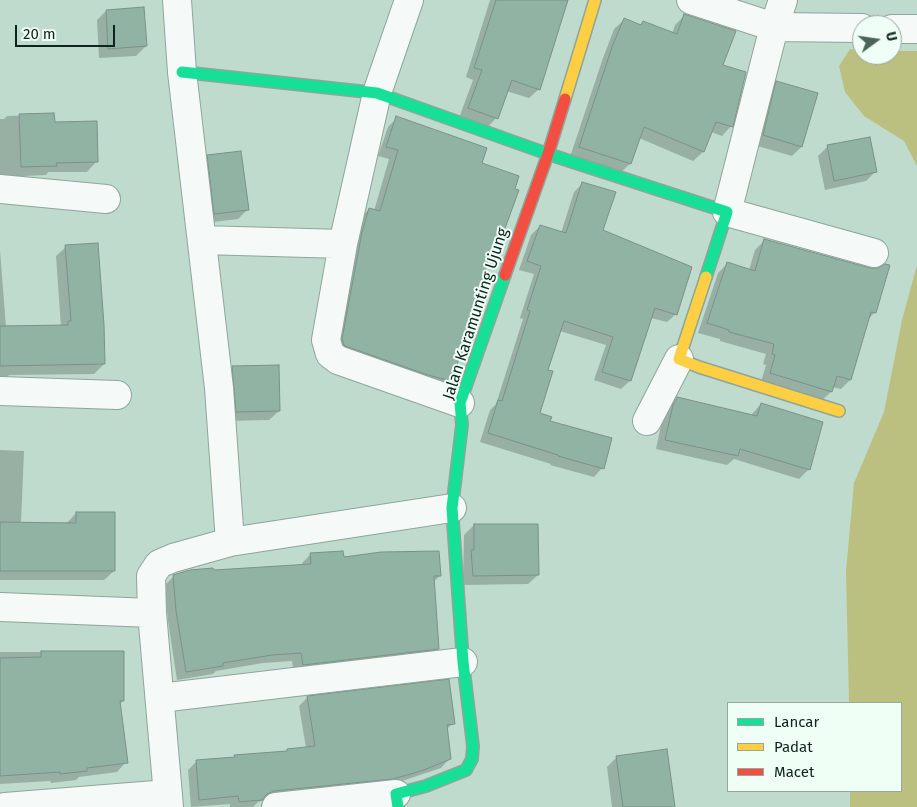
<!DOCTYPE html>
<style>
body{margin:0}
#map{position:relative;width:917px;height:807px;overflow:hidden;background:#bfdbcd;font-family:"Fira Sans",sans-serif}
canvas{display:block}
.legend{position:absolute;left:727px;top:702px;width:175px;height:90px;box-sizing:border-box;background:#effff6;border:1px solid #95a79e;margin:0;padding:6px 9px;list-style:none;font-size:15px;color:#0e241a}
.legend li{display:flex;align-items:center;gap:10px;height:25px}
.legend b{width:25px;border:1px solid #95a79e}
.north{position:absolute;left:852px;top:15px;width:50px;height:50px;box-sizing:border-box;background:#effff6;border:1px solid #95a79e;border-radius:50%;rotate:76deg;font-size:14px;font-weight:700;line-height:20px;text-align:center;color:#0e241a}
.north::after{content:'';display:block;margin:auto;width:18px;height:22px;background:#4c6459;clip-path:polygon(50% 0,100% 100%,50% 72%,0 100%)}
.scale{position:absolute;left:15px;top:25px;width:100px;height:22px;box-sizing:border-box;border:2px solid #0e241a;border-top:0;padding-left:6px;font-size:15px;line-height:18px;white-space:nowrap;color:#0e241a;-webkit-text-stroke:4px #effff6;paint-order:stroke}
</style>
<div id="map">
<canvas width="917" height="807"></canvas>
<ul class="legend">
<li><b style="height:6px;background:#16e098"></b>Lancar</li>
<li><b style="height:6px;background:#ffcf43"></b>Padat</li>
<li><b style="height:6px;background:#f24e42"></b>Macet</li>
</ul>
<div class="north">U</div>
<div class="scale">20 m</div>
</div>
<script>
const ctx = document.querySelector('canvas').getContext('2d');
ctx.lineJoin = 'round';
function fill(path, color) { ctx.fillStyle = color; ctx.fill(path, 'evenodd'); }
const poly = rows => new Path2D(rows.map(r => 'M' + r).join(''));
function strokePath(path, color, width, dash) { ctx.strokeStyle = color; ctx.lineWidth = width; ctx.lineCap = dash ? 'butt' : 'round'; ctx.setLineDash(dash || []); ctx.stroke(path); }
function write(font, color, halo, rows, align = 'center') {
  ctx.font = font + ' "Fira Sans",sans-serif'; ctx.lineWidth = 4; ctx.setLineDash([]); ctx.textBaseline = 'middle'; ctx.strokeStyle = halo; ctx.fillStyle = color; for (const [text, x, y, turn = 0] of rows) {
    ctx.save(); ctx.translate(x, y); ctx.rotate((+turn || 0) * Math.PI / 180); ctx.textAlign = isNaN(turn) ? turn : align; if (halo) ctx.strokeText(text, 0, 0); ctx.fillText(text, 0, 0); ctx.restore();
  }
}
const forest = poly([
 [850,49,862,50,862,55,892,55,892,51,917,51,917,166,904,141,864,116,845,92,839,66],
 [917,265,917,807,850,807,850,791,901,791,901,703,849,703,846,571,854,483,884,412,902,320]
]);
const shadow = poly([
 [490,0,567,0,539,89,529,98,506,91,496,118,487,128,459,118,473,80,466,77],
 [106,11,146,46,136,56,99,58,97,20],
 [685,15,721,66,731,126,722,136,711,132,703,152,693,161,639,138,630,164,620,173,570,157,603,58,614,29,624,20,640,26,643,22,672,34,675,25],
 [777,82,801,147,792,156,754,145,767,92],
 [53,115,54,123,96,162,87,172,48,172,46,175,0,177,0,119,4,119,7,116],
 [397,118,480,164,495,252,487,261,450,380,441,389,335,354,360,218,369,209,374,211,389,159,378,156,388,127],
 [828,146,875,172,866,181,825,190,818,156],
 [208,156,247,210,238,219,205,223,198,166],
 [583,183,601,231,676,314,667,322,651,318,630,381,621,389,594,380,606,345,560,331,547,371,538,414,602,468,594,477,550,465,551,464,480,442,490,410,496,404,523,319,520,318,534,274,519,270,531,235,540,226,561,233,574,192],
 [765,240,875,312,867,321,850,380,841,389,832,387,831,392,821,401,761,382,766,365,763,364,766,354,720,341,720,339,698,333,718,273,727,264,749,270,755,250],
 [66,247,104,364,94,374,9,375,4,379,0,379,0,250,6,327,61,327,56,256],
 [233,367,279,411,269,420,227,421,223,377],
 [677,399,751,416,752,414,761,404,809,469,799,479,734,459,727,465,656,449,663,416,667,409],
 [0,450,24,451,21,523,67,523,76,513,114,571,104,580,0,580],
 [474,525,538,575,528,584,463,585,464,535],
 [311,554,342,558,440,576,433,582,437,649,428,658,294,674,292,661,263,663,216,671,213,674,177,680,168,621,165,585,174,576,212,571,302,566,302,563],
 [0,652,123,652,123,701,119,705,126,762,117,772,79,777,76,780,51,783,50,781,0,784],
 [308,697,453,723,446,730,449,759,441,768,384,787,265,800,258,802,253,807,230,807,230,804,191,807,188,770,196,762,234,758,235,756,285,752,287,750,306,748,299,706],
 [617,757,673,807,612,807,607,767]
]);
const building = poly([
 [496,0,568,0,540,90,512,80,498,119,468,108,482,70,474,68,496,0],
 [144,7,147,46,108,49,106,10,144,7],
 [684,14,736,31,723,65,746,72,733,127,716,122,704,152,644,127,631,164,579,147,612,47,624,18,641,25,643,21,677,34,684,14],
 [776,81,818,93,802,147,763,135,776,81],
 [54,113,55,122,97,121,98,162,56,163,57,166,21,167,19,114,54,113],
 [396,116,487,148,482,163,519,176,515,189,519,190,496,253,491,251,467,331,469,331,451,381,428,375,345,346,344,345,342,339,362,232,369,208,380,211,398,150,386,147,396,116],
 [870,137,877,172,834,181,827,145,870,137],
 [241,151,249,210,214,214,207,155,241,151],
 [582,182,616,192,603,230,692,267,677,315,655,308,631,381,602,372,613,337,564,321,548,370,553,371,540,413,552,417,550,421,612,438,604,469,558,456,558,455,488,433,498,400,502,401,530,311,527,310,541,266,527,261,540,225,566,233,582,182],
 [764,239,870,268,878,268,885,264,890,265,876,313,871,312,851,380,837,376,832,392,770,373,775,355,772,354,774,344,729,332,729,330,707,323,727,262,755,271,764,239],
 [98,243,104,325,105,364,0,366,0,326,68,325,68,321,71,321,65,245,98,243],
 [279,365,280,411,236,412,232,366,279,365],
 [677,397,757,416,761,403,823,422,810,470,740,449,738,456,665,440,673,405,677,397],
 [76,512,115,512,115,571,0,571,0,522,76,523,76,512],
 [474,524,538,524,539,575,473,576,471,550,474,550,474,524],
 [343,551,344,557,381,552,439,551,441,576,434,576,439,649,303,665,301,653,272,655,223,663,223,666,186,672,176,611,173,575,190,570,213,568,214,570,311,564,310,553,343,551],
 [41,651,124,651,124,701,120,701,128,763,87,768,87,771,60,774,60,772,0,776,0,658,41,657,41,651],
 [449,679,455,724,447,725,451,759,421,771,393,779,274,791,267,794,262,800,239,802,238,796,199,800,196,760,235,757,234,755,287,751,287,749,315,746,307,696,449,679],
 [667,749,675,807,623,807,616,756,667,749]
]);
const street = poly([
 [177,0,182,72,219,388,230,542],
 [409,0,377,93,343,244,326,340,330,354,338,360,460,403],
 [691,0,774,27,862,28],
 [783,0,774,27,727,212,874,253],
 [892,29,917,29],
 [0,189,106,199],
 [202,240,343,244],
 [0,391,117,395],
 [647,421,679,359],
 [0,607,152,613],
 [160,698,463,662],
 [5,807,168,794],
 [169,807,152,613,151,576,159,564,173,558,230,542,452,508],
 [276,807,396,794]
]);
const fast = poly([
 [182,72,377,93,548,154,727,212,706,277],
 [398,807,396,794,426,786,466,770,472,759,473,746,463,662,452,508,462,425,460,403,505,275]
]);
const slow = poly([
 [565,99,595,0],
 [706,277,679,359,699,367,839,411]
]);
const jam = poly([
 [505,275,548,154,565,99]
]);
const streetNames = [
 ["Jalan Karamunting Ujung",476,314,-72]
];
fill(forest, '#bbc080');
fill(shadow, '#0003');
fill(building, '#91b3a4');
strokePath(building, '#7b9187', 1);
strokePath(street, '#8fa599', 30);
strokePath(fast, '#8fa599', 14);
strokePath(slow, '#8fa599', 14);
strokePath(jam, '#8fa599', 14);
strokePath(street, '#f5faf8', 28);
strokePath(fast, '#16e098', 11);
strokePath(slow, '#ffcf43', 11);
strokePath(jam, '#f24e42', 11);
write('16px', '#0e241a', '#effff6', streetNames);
</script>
